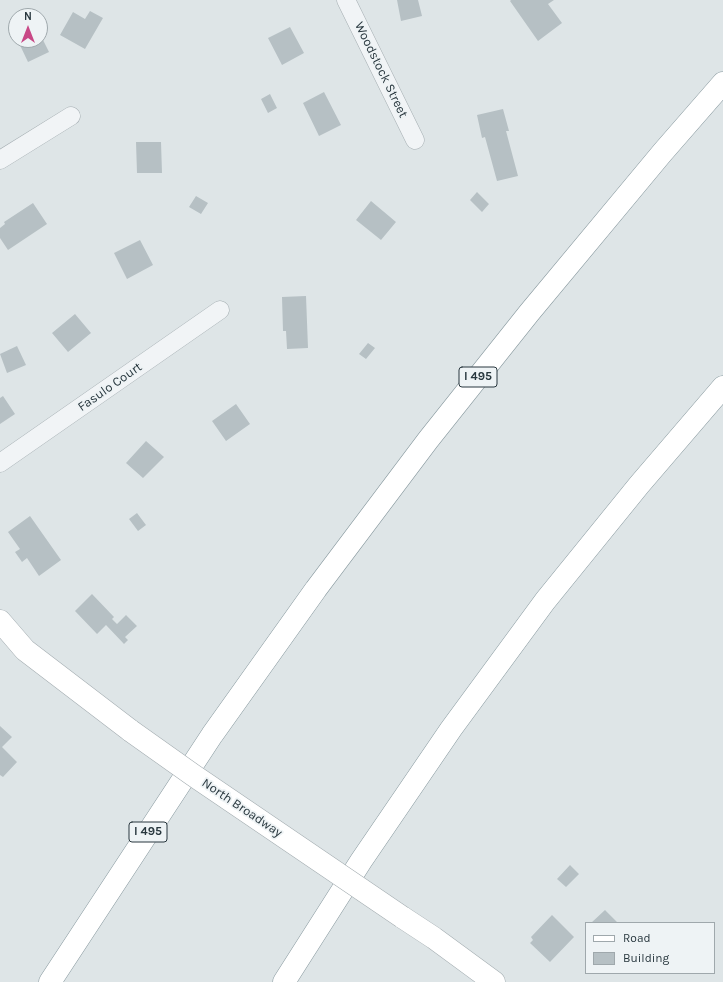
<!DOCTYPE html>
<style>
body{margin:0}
#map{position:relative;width:723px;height:982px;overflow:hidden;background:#dee5e7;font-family:Karla,sans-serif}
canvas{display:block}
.legend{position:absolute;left:585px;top:922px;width:130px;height:52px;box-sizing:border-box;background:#eef3f5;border:1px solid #9fa8ac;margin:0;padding:5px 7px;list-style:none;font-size:12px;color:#28373e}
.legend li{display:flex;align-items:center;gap:8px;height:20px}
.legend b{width:20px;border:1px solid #9fa8ac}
.north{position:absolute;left:8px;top:8px;width:40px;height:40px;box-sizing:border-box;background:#eef3f5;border:1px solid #9fa8ac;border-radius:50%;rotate:0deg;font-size:11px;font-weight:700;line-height:16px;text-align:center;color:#28373e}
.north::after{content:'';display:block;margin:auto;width:14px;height:18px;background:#c84886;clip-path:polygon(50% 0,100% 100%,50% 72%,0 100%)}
</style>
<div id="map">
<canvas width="723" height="982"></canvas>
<ul class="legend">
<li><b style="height:5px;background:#fff"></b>Road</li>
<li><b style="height:11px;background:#b6c0c4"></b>Building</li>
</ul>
<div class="north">N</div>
</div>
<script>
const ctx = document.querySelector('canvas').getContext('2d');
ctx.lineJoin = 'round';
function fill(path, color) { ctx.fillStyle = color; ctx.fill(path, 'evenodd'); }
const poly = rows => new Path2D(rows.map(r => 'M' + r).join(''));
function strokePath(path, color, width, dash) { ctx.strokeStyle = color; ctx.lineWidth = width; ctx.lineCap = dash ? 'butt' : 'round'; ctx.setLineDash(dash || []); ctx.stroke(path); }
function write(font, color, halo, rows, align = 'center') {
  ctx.font = font + ' Karla,sans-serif'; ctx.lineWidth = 3.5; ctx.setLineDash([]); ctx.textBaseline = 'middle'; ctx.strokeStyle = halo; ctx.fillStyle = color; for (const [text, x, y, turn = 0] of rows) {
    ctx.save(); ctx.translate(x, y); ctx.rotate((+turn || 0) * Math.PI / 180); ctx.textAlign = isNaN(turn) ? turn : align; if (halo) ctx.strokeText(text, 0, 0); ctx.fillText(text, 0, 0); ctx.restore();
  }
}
const building = poly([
 [397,0,418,0,422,16,401,21],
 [511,0,554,0,548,4,562,23,538,41,510,1],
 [90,11,103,18,85,49,60,35,73,12,85,19],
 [290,27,304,53,282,65,268,38],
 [40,34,49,52,28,62,18,41,40,40],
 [324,92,341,125,319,136,303,103],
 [270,94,277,108,268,113,261,99],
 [503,109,509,131,506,131,518,176,497,181,485,137,482,138,477,115],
 [136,142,161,142,162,173,137,173],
 [477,192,489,204,482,212,470,200],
 [196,196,208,203,201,214,189,207],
 [371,201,396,222,381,240,356,220],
 [33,203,47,224,8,250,0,238,0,228,5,224,4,222],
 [140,240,153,265,127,279,114,253],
 [306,296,308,348,287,349,286,331,283,331,282,297],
 [75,314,91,333,68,352,52,333],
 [368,343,375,348,366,359,359,354],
 [17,346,26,365,7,373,0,354],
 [3,396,15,414,0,424,0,398],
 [236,404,250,424,226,441,212,421],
 [146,441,164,457,143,478,126,463],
 [137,513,146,525,138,531,129,519],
 [30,516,61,560,39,576,27,558,22,562,15,552,20,549,8,532],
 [92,594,114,617,112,619,117,624,126,615,137,626,125,637,128,640,124,644,106,625,97,634,75,611],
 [0,726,12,737,2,747,17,762,3,777,0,775],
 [570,865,579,874,566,887,557,879],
 [605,910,618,923,591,923],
 [552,915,574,937,550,962,530,943,533,940,531,937]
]);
const street = poly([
 [346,0,415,140],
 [0,160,71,116],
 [0,463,220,310]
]);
const secondary = poly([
 [0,621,25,650,131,731],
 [402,917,434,938,494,982]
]);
const highway = poly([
 [50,982,212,735,316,589,428,440,529,313,662,153,723,83],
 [284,982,361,861,451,729,545,601,639,485,723,387]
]);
const secondaryBridge = poly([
 [131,731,193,775,402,917]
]);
const shields = [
 [478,377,38],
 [148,832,38]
];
const shieldNames = [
 ["I 495",478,377],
 ["I 495",148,832]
];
const streetNames = [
 ["Woodstock Street",381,70,64],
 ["Fasulo Court",110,387,-35],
 ["North Broadway",242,808,34]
];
fill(building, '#b6c0c4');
strokePath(street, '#a4adb1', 19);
strokePath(secondary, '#a4adb1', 23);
strokePath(highway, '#86979d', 23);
strokePath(street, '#f1f4f6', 18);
strokePath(secondary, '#fff', 22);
strokePath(highway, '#fff', 22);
strokePath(secondaryBridge, '#a4adb1', 23, []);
strokePath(secondaryBridge, '#fff', 22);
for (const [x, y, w] of shields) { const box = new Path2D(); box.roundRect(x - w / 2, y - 10, w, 20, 3); ctx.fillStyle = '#eef3f5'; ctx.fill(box); strokePath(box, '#28373e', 1); }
write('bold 12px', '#28373e', null, shieldNames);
write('13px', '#28373e', '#eef3f5', streetNames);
</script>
